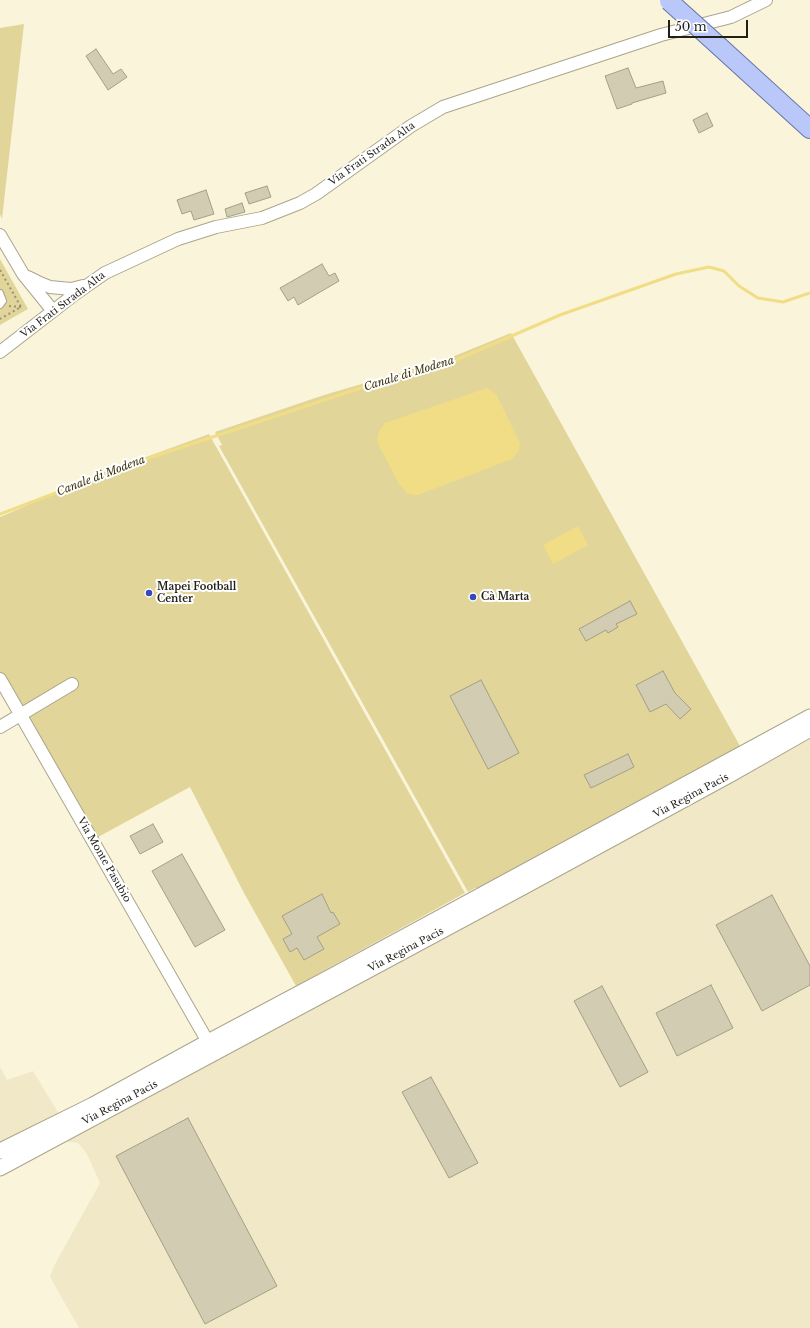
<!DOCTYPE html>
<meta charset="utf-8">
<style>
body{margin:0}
#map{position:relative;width:810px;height:1328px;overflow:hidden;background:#faf5da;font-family:"Libre Baskerville",serif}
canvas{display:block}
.scale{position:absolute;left:668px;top:20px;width:80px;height:18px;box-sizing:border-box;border:2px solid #211f16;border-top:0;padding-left:5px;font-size:12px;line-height:14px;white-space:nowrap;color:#211f16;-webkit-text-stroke:3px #fff;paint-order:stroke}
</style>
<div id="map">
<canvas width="810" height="1328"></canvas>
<div class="scale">50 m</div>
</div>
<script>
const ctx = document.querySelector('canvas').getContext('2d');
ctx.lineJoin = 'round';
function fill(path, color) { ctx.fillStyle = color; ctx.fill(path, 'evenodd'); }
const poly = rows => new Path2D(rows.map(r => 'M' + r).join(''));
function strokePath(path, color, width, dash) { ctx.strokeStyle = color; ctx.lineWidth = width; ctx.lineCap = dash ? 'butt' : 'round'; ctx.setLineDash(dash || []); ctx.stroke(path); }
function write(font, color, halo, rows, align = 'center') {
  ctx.font = font + ' "Libre Baskerville",serif'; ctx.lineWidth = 4; ctx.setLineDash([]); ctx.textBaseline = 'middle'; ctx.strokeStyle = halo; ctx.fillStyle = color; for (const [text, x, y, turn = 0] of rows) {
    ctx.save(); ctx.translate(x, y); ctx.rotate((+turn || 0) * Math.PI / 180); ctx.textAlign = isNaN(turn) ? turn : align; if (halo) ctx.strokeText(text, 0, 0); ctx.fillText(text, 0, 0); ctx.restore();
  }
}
const built = poly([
 [810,733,810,1328,79,1328,50,1277,54,1266,100,1183,87,1154,78,1143,59,1141],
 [0,1067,7,1080,33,1071,59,1114,0,1145]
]);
const green = poly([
 [24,24,2,219,0,214,0,28],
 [0,259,28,309,0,325],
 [511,333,740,746,723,766,502,888,475,888,468,892,219,446,222,445,215,432,324,395,447,359],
 [209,434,465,893,296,986,244,893,190,787,87,843,0,690,0,517,97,475]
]);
const water = poly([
 [487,388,496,394,520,443,519,451,512,459,418,495,412,495,407,493,399,484,377,442,379,431,385,423],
 [578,526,588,545,553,564,543,545]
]);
const stream = poly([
 [0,514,131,464,403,374,456,360,560,315,676,274,709,267,724,271,739,286,758,298,783,302,810,293]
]);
const building = poly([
 [96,49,113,74,121,69,127,77,108,90,86,56,96,49],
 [628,68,636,88,663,81,666,93,632,103,632,104,617,109,605,76,628,68],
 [707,113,713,126,699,133,693,120,707,113],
 [267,186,271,197,249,204,245,193,267,186],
 [206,190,214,214,194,220,191,211,182,214,177,200,206,190],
 [242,203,245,212,227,217,225,209,242,203],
 [322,264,329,276,335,273,339,281,298,305,294,297,288,301,280,288,322,264],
 [630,601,637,614,616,624,618,627,608,633,606,630,586,641,579,629,630,601],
 [663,671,675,693,691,709,680,719,666,704,650,712,636,685,663,671],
 [481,680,519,753,488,769,450,696,481,680],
 [628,754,634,767,591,788,584,775,628,754],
 [153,824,163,842,140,854,130,836,153,824],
 [182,854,225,930,195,947,152,871,182,854],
 [322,894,331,913,333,912,340,924,317,937,324,949,304,960,297,948,290,952,283,939,292,934,282,916,322,894],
 [772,895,810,966,810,985,762,1011,716,925,772,895],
 [711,985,733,1028,677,1056,656,1013,711,985],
 [602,986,648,1072,620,1087,574,1001,602,986],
 [431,1077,478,1163,449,1178,402,1092,431,1077],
 [188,1118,277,1286,205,1324,116,1156,188,1118]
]);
const path = poly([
 [0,270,21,307,0,319],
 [9,306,21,307]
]);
const service = poly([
 [0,293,3,301,0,305]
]);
const minor = poly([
 [0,235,23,274,53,311],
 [28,277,40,283,50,287,71,289,83,286],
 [0,352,75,294,105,273,178,239,216,227,262,218,300,203,316,194,411,126,443,107,661,35,731,17,766,0],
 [0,679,208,1042],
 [0,727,72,684]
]);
const tertiary = poly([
 [0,1151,93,1105,208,1042,334,975,810,717],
 [0,1168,523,887,731,774,810,729]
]);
const primary = poly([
 [720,47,810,129]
]);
const primaryBridge = poly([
 [669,1,720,47]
]);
const markers = [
 [149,593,4,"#3848bb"],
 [473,597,4,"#3848bb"]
];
const streetNames = [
 ["Via Frati Strada Alta",372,154,-35],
 ["Via Frati Strada Alta",63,305,-37],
 ["Via Regina Pacis",691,796,-28],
 ["Via Monte Pasubio",104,860,60],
 ["Via Regina Pacis",406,950,-28],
 ["Via Regina Pacis",120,1103,-28]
];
const poiNames = [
 ["Mapei Football",157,587],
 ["Center",157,599],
 ["Cà Marta",481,597]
];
const waterNames = [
 ["Canale di Modena",409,374,-17],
 ["Canale di Modena",101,476,-21]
];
fill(built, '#f0e8c6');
fill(green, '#e2d59a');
fill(water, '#f0dd85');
strokePath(stream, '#f0dd85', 3);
fill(building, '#d1ccb2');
strokePath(building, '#a49f86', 1);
strokePath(service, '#aaa58c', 8);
strokePath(minor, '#aaa58c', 14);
strokePath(tertiary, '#aaa58c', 17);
strokePath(primary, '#6674a7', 20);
strokePath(path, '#96927f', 2, [2, 3]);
strokePath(service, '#fff', 6);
strokePath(minor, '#fff', 12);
strokePath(tertiary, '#fff', 15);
strokePath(primary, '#b9c7f9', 18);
strokePath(primaryBridge, '#6674a7', 20, []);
strokePath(primaryBridge, '#b9c7f9', 18);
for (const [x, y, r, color] of markers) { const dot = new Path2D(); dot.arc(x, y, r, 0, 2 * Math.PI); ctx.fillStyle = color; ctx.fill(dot); strokePath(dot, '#fff', 1.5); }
write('10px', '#211f16', '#fff', streetNames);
write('bold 10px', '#211f16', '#fff', poiNames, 'left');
write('italic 11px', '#3c340d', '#fff', waterNames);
</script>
